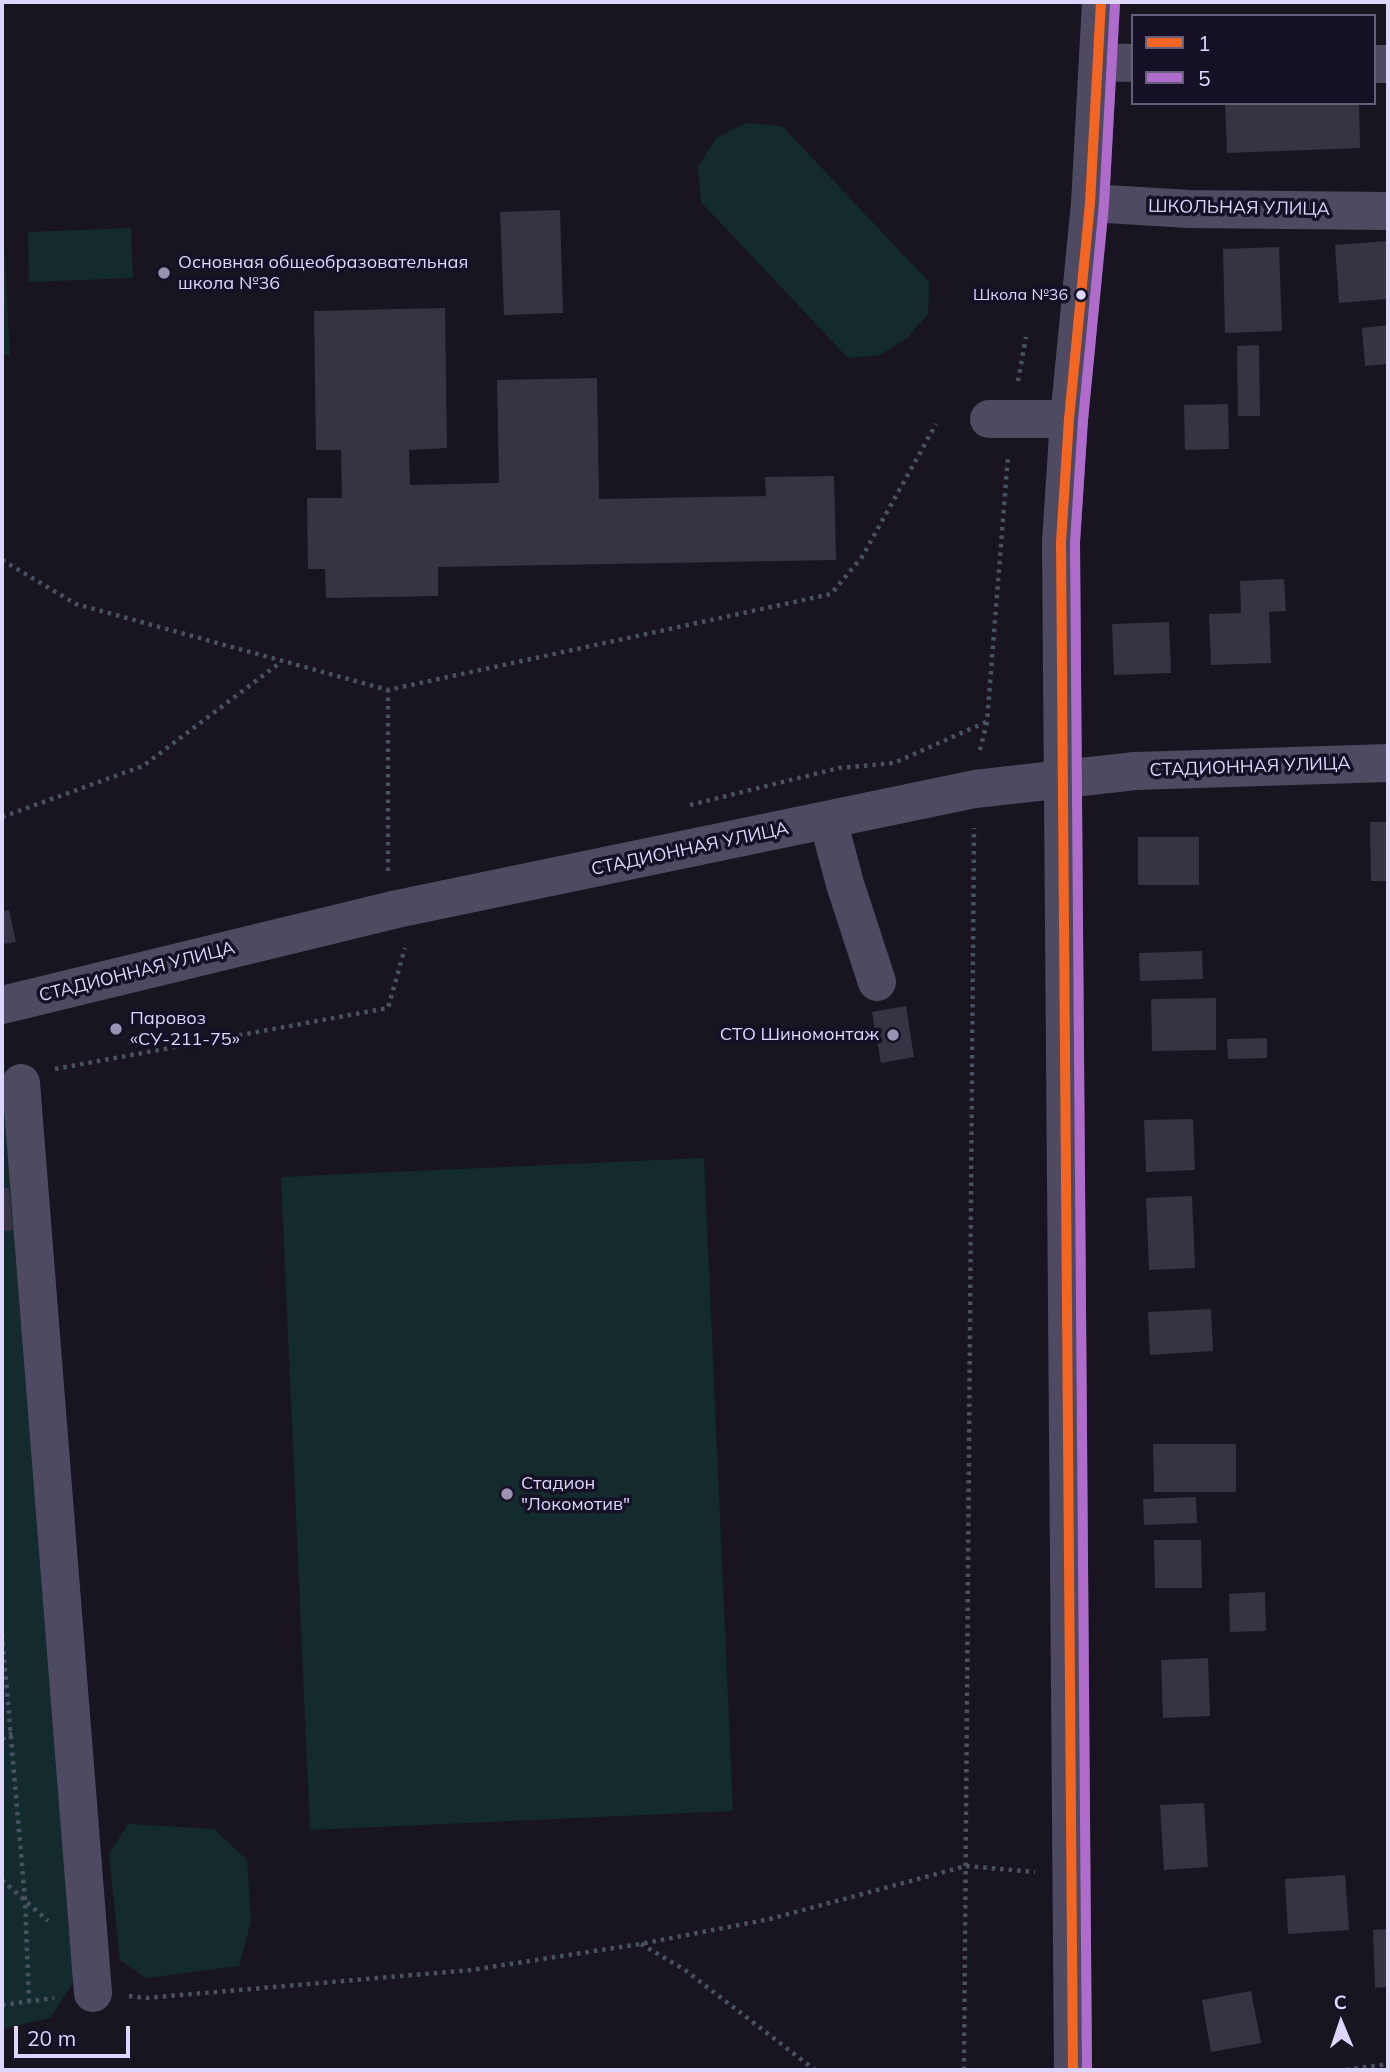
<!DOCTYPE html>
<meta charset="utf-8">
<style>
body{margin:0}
#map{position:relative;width:1390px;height:2072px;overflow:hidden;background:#181520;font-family:Mulish,sans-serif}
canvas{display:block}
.frame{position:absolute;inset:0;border:4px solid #ded6fe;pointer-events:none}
.legend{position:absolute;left:1131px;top:14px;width:245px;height:91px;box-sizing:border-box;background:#151025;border:2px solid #655f7c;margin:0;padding:9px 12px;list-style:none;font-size:21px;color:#ded6fe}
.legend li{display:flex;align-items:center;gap:14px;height:35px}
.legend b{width:35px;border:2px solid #655f7c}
.north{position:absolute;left:1306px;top:1988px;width:70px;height:70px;-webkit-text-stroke:5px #151025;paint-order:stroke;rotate:358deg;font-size:19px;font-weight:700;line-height:28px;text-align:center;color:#ded6fe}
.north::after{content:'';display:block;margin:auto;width:24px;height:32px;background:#ded6fe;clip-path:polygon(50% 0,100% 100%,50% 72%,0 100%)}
.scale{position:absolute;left:14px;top:2026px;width:116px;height:32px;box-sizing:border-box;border:4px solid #ded6fe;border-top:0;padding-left:9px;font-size:21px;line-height:24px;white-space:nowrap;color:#ded6fe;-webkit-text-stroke:5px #151025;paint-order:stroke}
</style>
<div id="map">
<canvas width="1390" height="2072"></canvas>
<div class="frame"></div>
<ul class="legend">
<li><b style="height:9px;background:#f26522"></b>1</li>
<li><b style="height:9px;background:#b06ccc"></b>5</li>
</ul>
<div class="north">С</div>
<div class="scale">20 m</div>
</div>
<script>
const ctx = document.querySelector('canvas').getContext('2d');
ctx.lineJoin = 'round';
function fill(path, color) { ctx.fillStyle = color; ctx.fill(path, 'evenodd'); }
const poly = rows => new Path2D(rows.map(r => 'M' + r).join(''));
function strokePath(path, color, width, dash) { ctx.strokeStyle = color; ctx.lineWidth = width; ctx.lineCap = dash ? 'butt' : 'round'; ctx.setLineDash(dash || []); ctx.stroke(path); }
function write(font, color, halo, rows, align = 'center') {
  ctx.font = font + ' Mulish,sans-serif'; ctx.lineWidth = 7; ctx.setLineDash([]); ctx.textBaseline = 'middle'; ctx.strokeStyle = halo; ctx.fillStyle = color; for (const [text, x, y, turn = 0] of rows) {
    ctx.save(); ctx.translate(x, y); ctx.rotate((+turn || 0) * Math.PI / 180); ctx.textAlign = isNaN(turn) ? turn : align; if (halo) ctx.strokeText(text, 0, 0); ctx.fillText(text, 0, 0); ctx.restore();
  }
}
const green = poly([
 [746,123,782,126,929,282,928,314,907,338,880,355,848,358,701,202,698,167,716,138],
 [2,204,10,355,2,355],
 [131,228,133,278,29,282,28,232],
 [2,1058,4,1060,82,1969,50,2018,2,2029],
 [704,1158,733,1811,310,1830,281,1177],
 [128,1824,214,1829,247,1860,251,1921,239,1966,146,1978,120,1960,109,1854]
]);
const building = poly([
 [1225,103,1359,103,1360,148,1227,153],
 [560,210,563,313,504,315,500,212],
 [1388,241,1388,299,1339,303,1335,245],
 [1279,247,1282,331,1225,333,1223,249],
 [445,308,447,448,409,450,410,485,499,483,497,380,597,378,599,499,766,496,765,477,834,476,836,560,438,567,438,596,326,598,325,569,308,569,307,498,342,498,341,450,316,450,314,311],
 [1388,325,1388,364,1365,366,1362,328],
 [1259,345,1260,416,1238,416,1237,346],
 [1228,404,1229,449,1185,450,1184,405],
 [1284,579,1286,611,1269,612,1271,663,1211,665,1209,614,1241,613,1240,581],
 [1169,622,1171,673,1114,675,1112,624],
 [1370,822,1388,822,1388,881,1371,881],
 [1138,837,1199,837,1199,885,1138,885],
 [9,910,16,942,2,944,2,911],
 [1202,951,1203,979,1140,981,1139,953],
 [1216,998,1216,1050,1152,1051,1151,999],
 [906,1006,914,1057,881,1063,872,1012],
 [1267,1038,1267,1058,1228,1059,1227,1039],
 [1193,1119,1195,1170,1146,1172,1144,1120],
 [2,1188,9,1188,13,1230,2,1231],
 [1192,1196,1195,1268,1149,1270,1146,1198],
 [1211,1309,1213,1351,1150,1355,1148,1312],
 [1153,1444,1236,1444,1236,1492,1154,1492],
 [1196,1497,1197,1523,1144,1525,1143,1499],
 [1154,1540,1201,1540,1202,1588,1155,1588],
 [1265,1592,1266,1631,1230,1632,1229,1594],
 [1208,1658,1210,1716,1163,1718,1161,1660],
 [1204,1803,1208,1867,1164,1870,1160,1805],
 [1345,1875,1349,1930,1288,1934,1285,1879],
 [1388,1929,1388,1987,1375,1988,1373,1930],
 [1251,1991,1261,2043,1211,2052,1202,2000]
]);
const path = poly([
 [1018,381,1026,337],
 [2,560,76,604,388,690,831,594,862,557,936,424],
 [980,750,987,722,1008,456],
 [690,805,839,768,894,763,986,722],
 [2,817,143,766,281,662],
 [388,871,388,690],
 [55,1069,388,1008,405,948],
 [2,1634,25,1900,29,2001],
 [2,1739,12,1733],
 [2,1880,48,1921],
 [641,1944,685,1970,815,2070],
 [129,1996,146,1998,471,1970,640,1944,770,1919,966,1866,1035,1872],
 [2,2005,54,1998],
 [964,2070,974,828],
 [1346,2070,1388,2064]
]);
const minor = poly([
 [1098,62,1133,63],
 [1374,64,1388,64],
 [1090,203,1189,209,1388,211],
 [989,419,1069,419],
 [828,820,845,884,877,982],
 [2,1005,397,909,975,789,1135,771,1388,763],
 [21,1083,93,1993],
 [1073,2070,1061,542,1069,419,1090,203,1101,2]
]);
const bus1 = poly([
 [1073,2070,1061,542,1069,419,1090,203,1101,2]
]);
const bus2 = poly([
 [1087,2070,1075,542,1083,420,1104,204,1115,3]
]);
const markers = [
 [164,273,7,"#9992b0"],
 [1081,295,6,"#ded6fe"],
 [116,1029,7,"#9992b0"],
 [893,1035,7,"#9992b0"],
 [507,1494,7,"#9992b0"]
];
const busNames = [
 ["Школа №36",1068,295]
];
const streetNames = [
 ["ШКОЛЬНАЯ УЛИЦА",1239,208,1],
 ["СТАДИОННАЯ УЛИЦА",1250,767,-2],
 ["СТАДИОННАЯ УЛИЦА",690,849,-12],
 ["СТАДИОННАЯ УЛИЦА",137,972,-14]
];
const poiNames = [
 ["Основная общеобразовательная",178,263],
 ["школа №36",178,284],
 ["Паровоз",130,1019],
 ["«СУ-211-75»",130,1040],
 ["СТО Шиномонтаж",879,1035,"right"],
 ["Стадион",521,1484],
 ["\"Локомотив\"",521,1505]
];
fill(green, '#142b2d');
fill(building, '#373342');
strokePath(path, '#485261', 4.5, [3.5, 5]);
strokePath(minor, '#4e4a61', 38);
strokePath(bus1, '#f26522', 10);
strokePath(bus2, '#b06ccc', 10);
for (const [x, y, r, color] of markers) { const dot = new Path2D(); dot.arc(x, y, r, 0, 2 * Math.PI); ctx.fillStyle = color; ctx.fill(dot); strokePath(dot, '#151025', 2.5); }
write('16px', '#ded6fe', '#151025', busNames, 'right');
write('18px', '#ded6fe', '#151025', streetNames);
write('18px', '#ded6fe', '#151025', poiNames, 'left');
</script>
